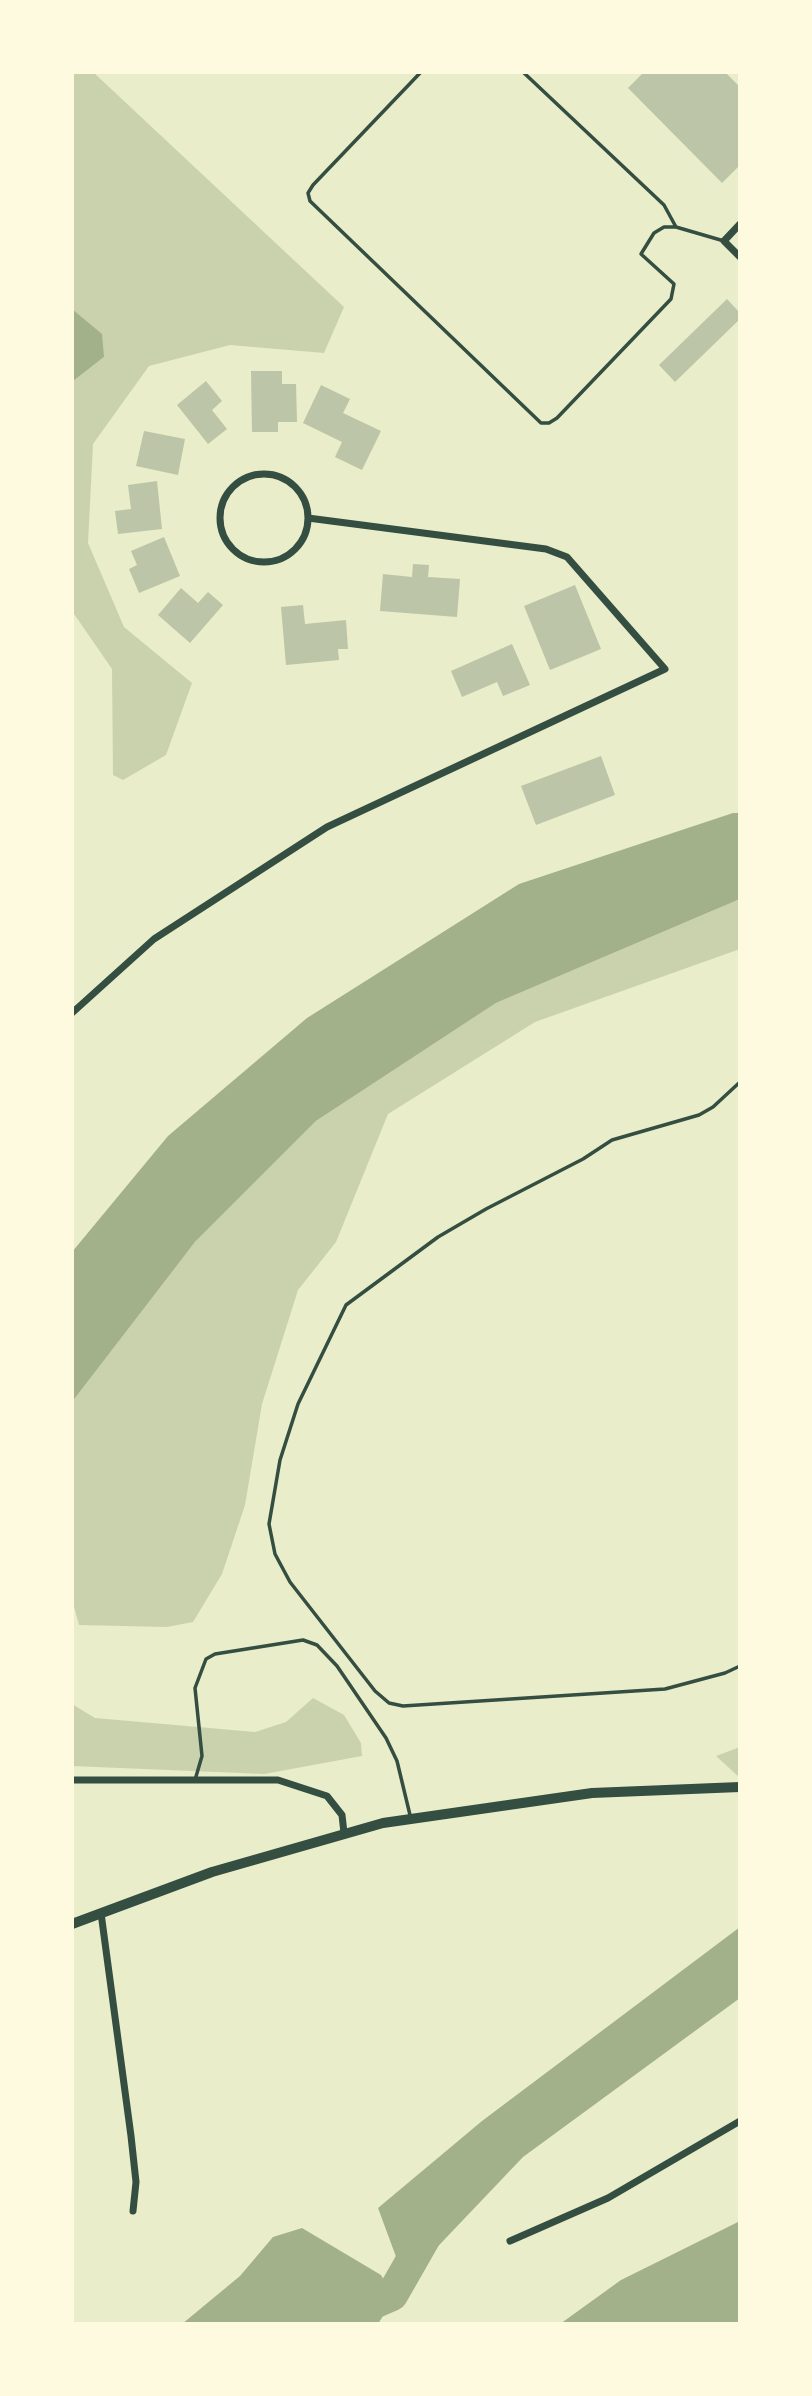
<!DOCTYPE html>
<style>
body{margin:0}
#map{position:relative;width:812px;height:2396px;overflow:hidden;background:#e9edc9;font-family:Figtree,sans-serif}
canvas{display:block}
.frame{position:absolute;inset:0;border:74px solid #fefae0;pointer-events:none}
</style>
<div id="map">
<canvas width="812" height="2396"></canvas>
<div class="frame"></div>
</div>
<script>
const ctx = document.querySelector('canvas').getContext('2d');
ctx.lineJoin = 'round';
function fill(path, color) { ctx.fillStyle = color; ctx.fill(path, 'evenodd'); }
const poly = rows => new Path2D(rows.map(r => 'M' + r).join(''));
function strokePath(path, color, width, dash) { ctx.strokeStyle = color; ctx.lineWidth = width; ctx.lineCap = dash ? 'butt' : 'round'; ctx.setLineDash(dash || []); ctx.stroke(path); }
const green = poly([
 [72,72,93,72,344,307,324,353,230,345,149,366,93,444,88,543,124,627,192,683,166,755,123,780,113,775,112,669,72,611,72,382,104,357,72,309],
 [740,899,740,949,535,1022,388,1114,336,1242,298,1290,262,1404,245,1505,222,1574,193,1622,167,1627,79,1625,72,1599,72,1402,195,1242,316,1121,496,1003],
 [313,1698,344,1715,361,1743,362,1756,264,1774,72,1766,72,1704,95,1718,255,1732,286,1722],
 [740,1747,740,1778,716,1756]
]);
const water = poly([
 [72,309,102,334,104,357,72,382],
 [733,813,740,813,740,899,496,1003,316,1121,195,1242,72,1402,72,1252,168,1136,307,1018,519,884],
 [740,1927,740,1998,523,2157,405,2281,378,2208,482,2121],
 [740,2221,740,2324,560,2324,621,2280],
 [302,2228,381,2275,394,2298,378,2324,182,2324,240,2276,273,2237]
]);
const river = poly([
 [325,2324,392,2295,424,2239]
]);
const building = poly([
 [644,72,725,72,740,87,740,165,722,183,628,88],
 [727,299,740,313,740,319,675,382,659,365],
 [251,371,282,371,282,384,296,384,297,422,278,422,278,432,252,432],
 [206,381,222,401,212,410,227,429,208,444,177,405],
 [321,385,350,399,343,413,381,431,362,470,335,457,342,442,303,423],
 [144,431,185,439,178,475,136,466],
 [157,481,162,529,118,534,115,511,131,509,128,485],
 [164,537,180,576,139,593,129,569,137,565,131,551],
 [413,564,429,565,428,577,460,579,457,617,380,611,383,574,412,577],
 [575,585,601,649,550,670,524,606],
 [181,588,198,603,208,592,223,605,190,643,158,615],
 [303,605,305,624,346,620,348,649,338,649,339,660,286,665,281,607],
 [512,644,530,685,503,696,497,682,462,697,451,671],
 [601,756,615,795,536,825,521,786]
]);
const path = poly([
 [740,1082,713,1107,699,1115,612,1140,583,1159,486,1209,438,1237,346,1305,298,1404,280,1460,269,1524,275,1554,290,1582,375,1691,389,1703,403,1706,665,1689,725,1673,740,1666]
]);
const service = poly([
 [421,72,313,185,308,193,310,201,541,423,549,423,557,418,671,299,674,284,641,254,654,233,664,227,676,227,724,241],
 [523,72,664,205,676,227],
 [195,1780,202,1756,195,1688,206,1659,215,1654,303,1640,317,1645,337,1666,386,1738,397,1761,410,1815]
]);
const minor = poly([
 [740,224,724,241,740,257],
 '220 518a44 44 0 1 1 88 0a44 44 0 1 1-88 0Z',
 [72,1013,154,939,327,827,665,669,567,557,546,549,308,518],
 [72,1780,278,1780,327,1796,342,1815,344,1833],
 [101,1913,131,2136,136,2182,133,2211],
 [510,2241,608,2198,740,2121]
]);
const primary = poly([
 [72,1924,212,1872,383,1823,592,1793,740,1787]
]);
fill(green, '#cad2ad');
fill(water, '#a3b18a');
strokePath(river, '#a3b18a', 32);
fill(building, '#bcc5a7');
strokePath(path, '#344e41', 3.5);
strokePath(service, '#344e41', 3.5);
strokePath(minor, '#344e41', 7);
strokePath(primary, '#344e41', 10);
</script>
